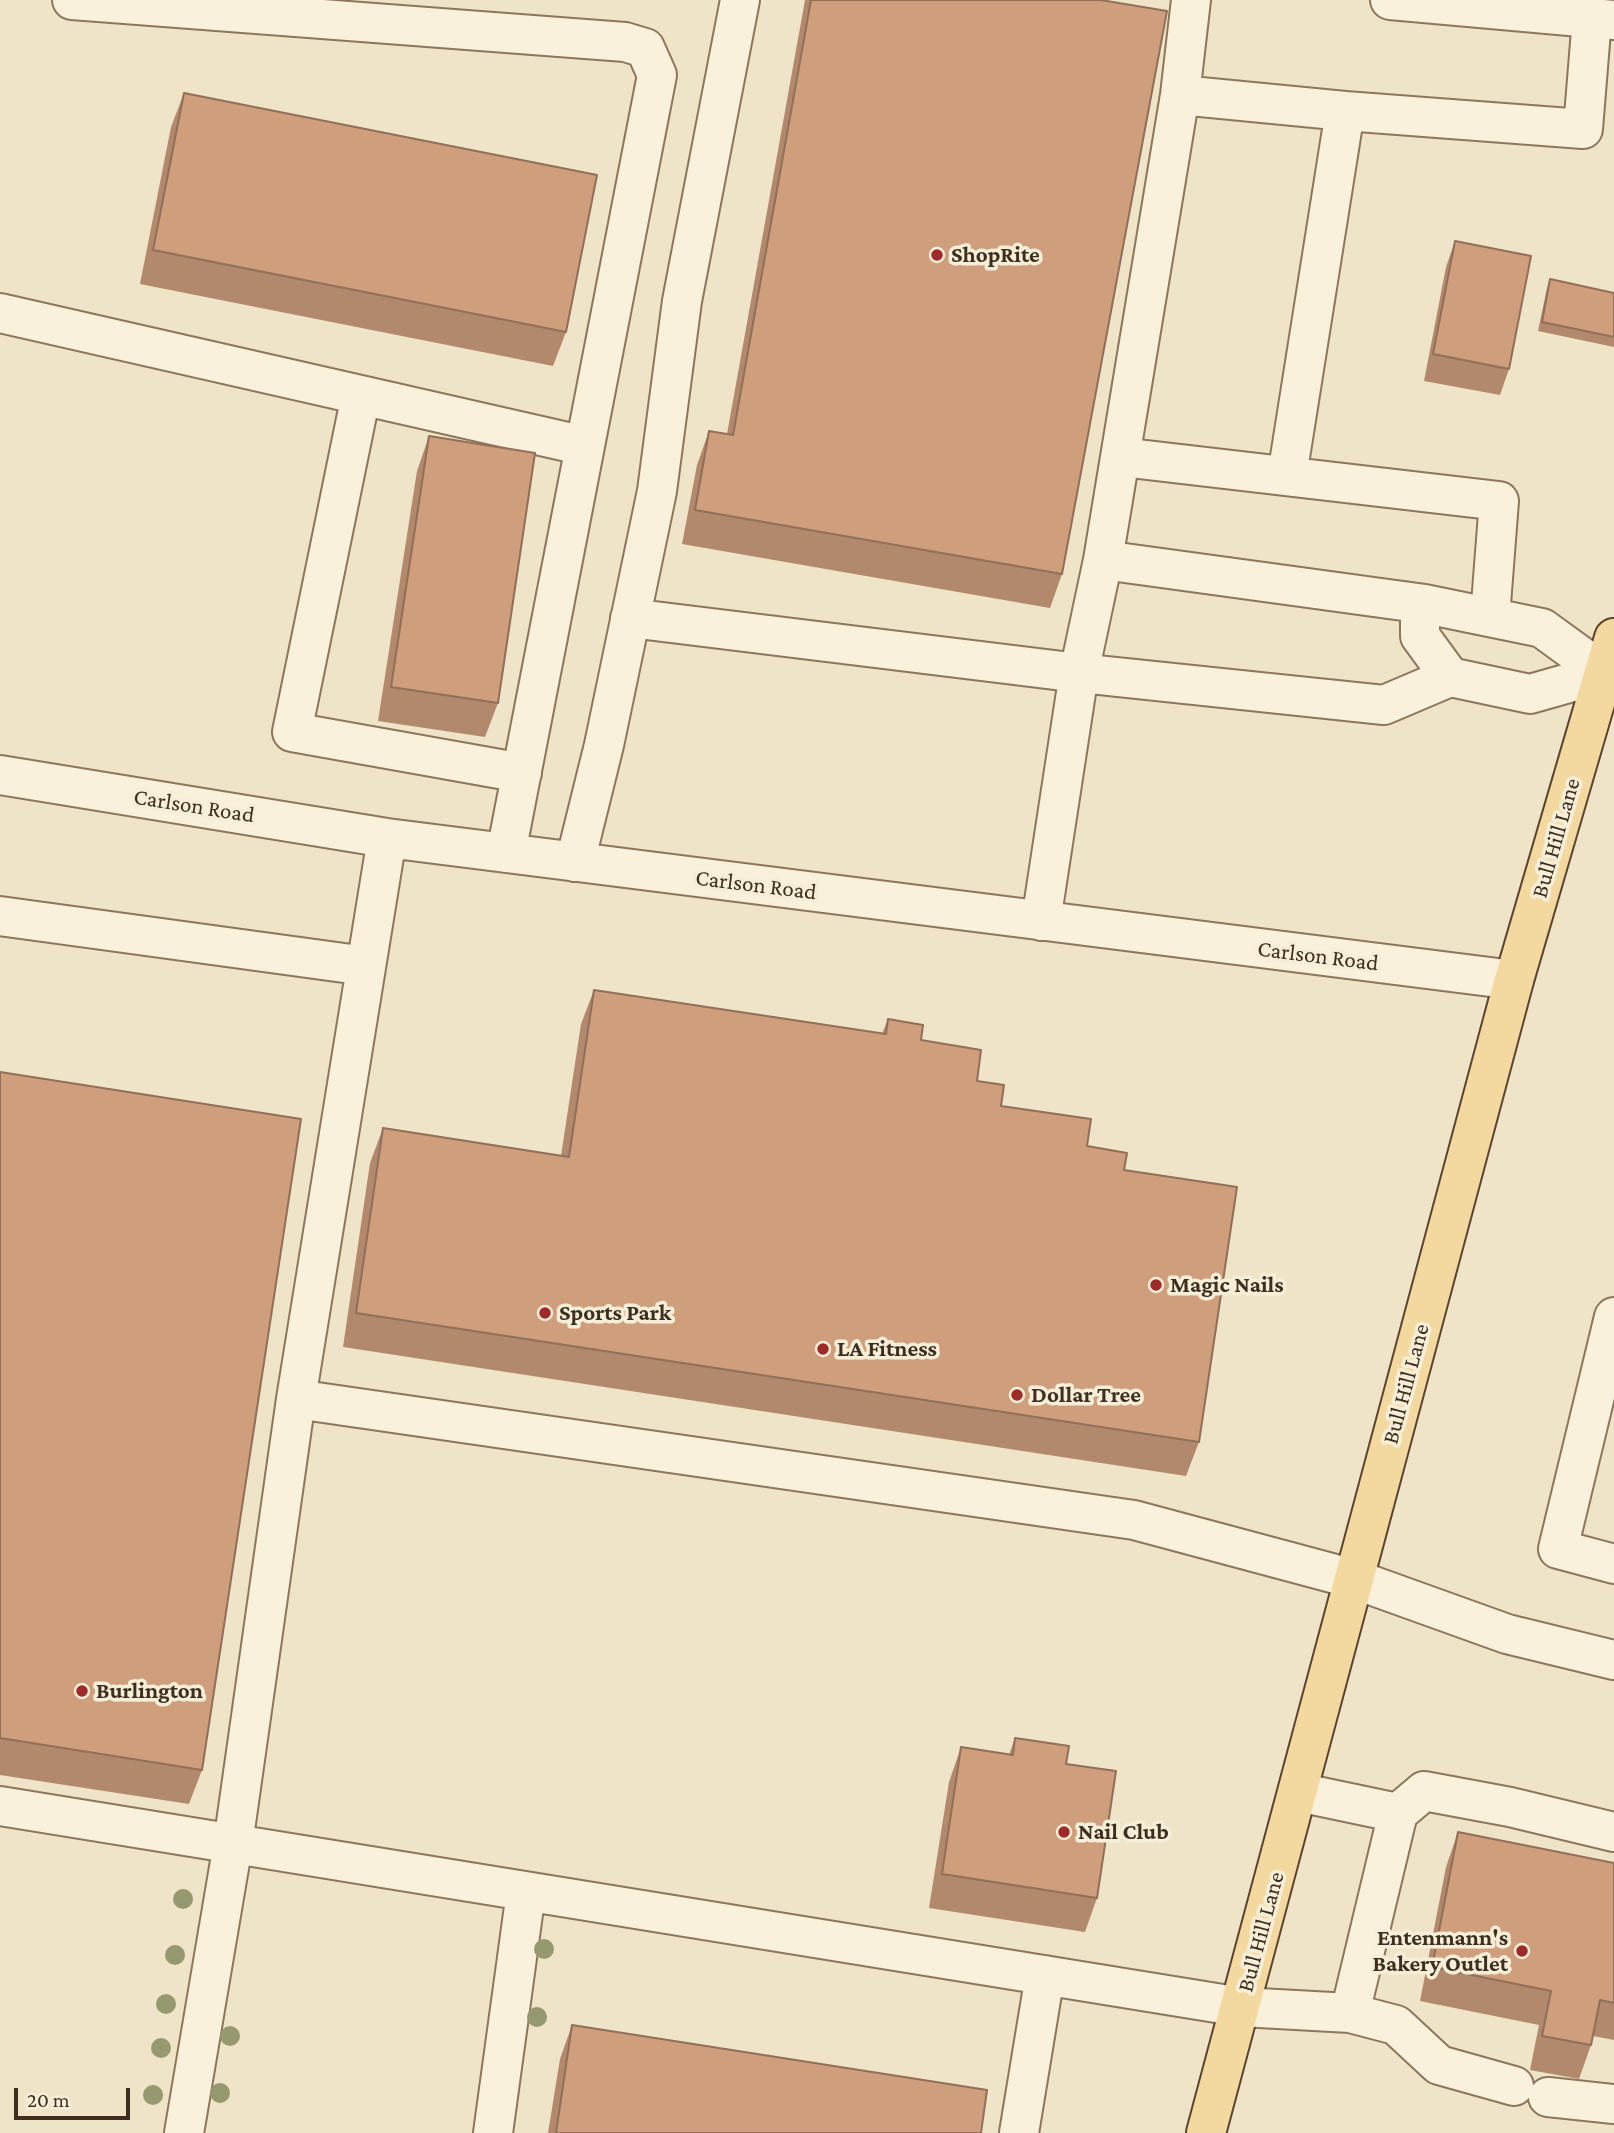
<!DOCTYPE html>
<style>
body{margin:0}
#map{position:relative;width:1614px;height:2133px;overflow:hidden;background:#f0e4c8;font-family:"Crimson Pro",serif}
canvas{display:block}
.scale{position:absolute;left:14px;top:2088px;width:116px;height:32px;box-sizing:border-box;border:4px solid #3d2e20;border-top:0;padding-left:9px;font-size:21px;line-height:24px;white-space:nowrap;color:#3d2e20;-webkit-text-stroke:5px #f7eed8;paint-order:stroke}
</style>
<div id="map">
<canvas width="1614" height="2133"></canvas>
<div class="scale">20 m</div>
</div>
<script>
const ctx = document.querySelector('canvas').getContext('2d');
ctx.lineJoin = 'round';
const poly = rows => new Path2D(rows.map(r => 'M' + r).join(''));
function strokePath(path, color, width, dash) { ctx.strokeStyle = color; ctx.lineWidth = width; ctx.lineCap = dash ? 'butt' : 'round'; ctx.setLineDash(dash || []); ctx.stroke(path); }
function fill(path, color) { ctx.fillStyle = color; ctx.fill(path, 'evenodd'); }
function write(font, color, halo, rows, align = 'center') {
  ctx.font = font + ' "Crimson Pro",serif'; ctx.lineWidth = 7; ctx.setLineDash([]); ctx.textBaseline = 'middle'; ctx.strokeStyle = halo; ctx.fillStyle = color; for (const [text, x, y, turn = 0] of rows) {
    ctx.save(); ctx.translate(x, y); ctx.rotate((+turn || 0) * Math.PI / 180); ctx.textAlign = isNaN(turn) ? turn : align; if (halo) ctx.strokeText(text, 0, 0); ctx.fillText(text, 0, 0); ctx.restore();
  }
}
const minor = poly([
 [72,0,625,42,645,48,657,75,506,853],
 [1390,0,1614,20],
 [1180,95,1345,111,1287,476],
 [1345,111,1583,129,1592,18],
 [0,313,585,446],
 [361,395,292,732,522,773],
 [1121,457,1499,501,1490,617],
 [1103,560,1180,95,1191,0],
 [1425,604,1420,621,1420,636,1450,677],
 [630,618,1079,673,1384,705,1450,677,1530,694,1604,673],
 [0,775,387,838,1514,980],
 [575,862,604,745,657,491,682,301,740,0],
 [0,916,366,966],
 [1041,921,1079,673,1103,560,1425,604,1542,628,1604,673,1614,676],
 [1614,1317,1558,1549,1614,1564],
 [296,1399,1134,1520,1354,1579,1507,1634,1614,1660],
 [0,1806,1241,2007,1350,2013,1398,1813,1298,1792],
 [1398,1813,1424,1791,1510,1807,1614,1832],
 [1350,2013,1396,2025,1439,2065,1514,2086],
 [1548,2097,1614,2104],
 [184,2133,233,1844,296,1399,387,838],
 [493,2133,526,1892],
 [1019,2133,1045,1975]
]);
const major = poly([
 [1206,2133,1514,980,1614,638]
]);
const trees = [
 [183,1899],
 [544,1949],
 [175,1955],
 [166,2004],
 [537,2017],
 [230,2036],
 [161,2048],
 [220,2093],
 [153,2095]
];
const wall = poly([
 [805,0,1101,0,1062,574,1050,608,682,544,697,465,709,431,727,434],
 [184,93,566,332,553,366,140,284,171,127],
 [1455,241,1509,369,1500,395,1424,381,1446,267],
 [1550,279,1614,293,1614,347,1538,331,1547,288],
 [429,436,498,703,485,737,378,721,417,471],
 [594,990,882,1034,888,1019,921,1040,977,1081,1001,1106,1087,1146,1124,1170,1199,1442,1186,1476,343,1347,370,1163,383,1128,561,1156,581,1024],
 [0,1072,202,1770,189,1804,0,1775],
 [1015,1738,1066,1764,1097,1898,1085,1932,929,1908,949,1782,961,1747,1009,1755],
 [1458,1832,1614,1863,1614,2040,1593,2036,1591,2045,1579,2079,1530,2070,1539,2025,1420,2001,1446,1867],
 [572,2025,981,2133,548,2133,560,2059]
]);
const building = poly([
 [811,0,1101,0,1167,11,1062,574,695,510,709,431,733,435,811,0],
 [184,93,597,175,566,332,153,250,184,93],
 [1455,241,1531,256,1509,369,1433,354,1455,241],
 [1550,279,1614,293,1614,337,1542,322,1550,279],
 [429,436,535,453,498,703,391,687,429,436],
 [594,990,886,1034,888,1019,923,1025,921,1040,981,1050,977,1081,1004,1085,1001,1106,1091,1119,1087,1146,1127,1153,1124,1170,1237,1187,1199,1442,356,1313,383,1128,569,1157,594,990],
 [0,1072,301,1119,202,1770,0,1738,0,1072],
 [1015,1738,1069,1746,1066,1764,1116,1771,1097,1898,942,1874,961,1747,1013,1755,1015,1738],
 [1458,1832,1614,1863,1614,2003,1600,2000,1591,2045,1542,2036,1551,1991,1432,1967,1458,1832],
 [572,2025,987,2090,981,2133,556,2133,572,2025]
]);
const markers = [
 [937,255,7,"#9e2a2b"],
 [1156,1285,7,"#9e2a2b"],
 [545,1313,7,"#9e2a2b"],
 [823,1349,7,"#9e2a2b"],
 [1017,1395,7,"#9e2a2b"],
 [82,1691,7,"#9e2a2b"],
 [1064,1832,7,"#9e2a2b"],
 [1522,1951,7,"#9e2a2b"]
];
const poiNames = [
 ["ShopRite",951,255],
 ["Magic Nails",1170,1285],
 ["Sports Park",559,1313],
 ["LA Fitness",837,1349],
 ["Dollar Tree",1031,1395],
 ["Burlington",96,1691],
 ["Nail Club",1078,1832],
 ["Entenmann's",1508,1938,"right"],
 ["Bakery Outlet",1508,1964,"right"]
];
const streetNames = [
 ["Carlson Road",194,806,9],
 ["Bull Hill Lane",1556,838,-74],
 ["Carlson Road",756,885,7],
 ["Carlson Road",1318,956,7],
 ["Bull Hill Lane",1406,1384,-75],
 ["Bull Hill Lane",1261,1932,-75]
];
strokePath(minor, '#8d765c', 42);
strokePath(major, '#5b4430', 42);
strokePath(minor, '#faf1dc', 38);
strokePath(major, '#f3d9a0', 38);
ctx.fillStyle = '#96986f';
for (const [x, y] of trees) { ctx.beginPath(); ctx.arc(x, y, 10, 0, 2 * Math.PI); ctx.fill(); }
fill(wall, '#b2896c');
fill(building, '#cf9f7d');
strokePath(building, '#916f58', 2);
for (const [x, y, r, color] of markers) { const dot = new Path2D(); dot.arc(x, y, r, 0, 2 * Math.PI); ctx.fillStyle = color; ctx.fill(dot); strokePath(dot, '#f7eed8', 2.5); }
write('bold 23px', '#3d2e20', '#f7eed8', poiNames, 'left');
write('23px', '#3d2e20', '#f7eed8', streetNames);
</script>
